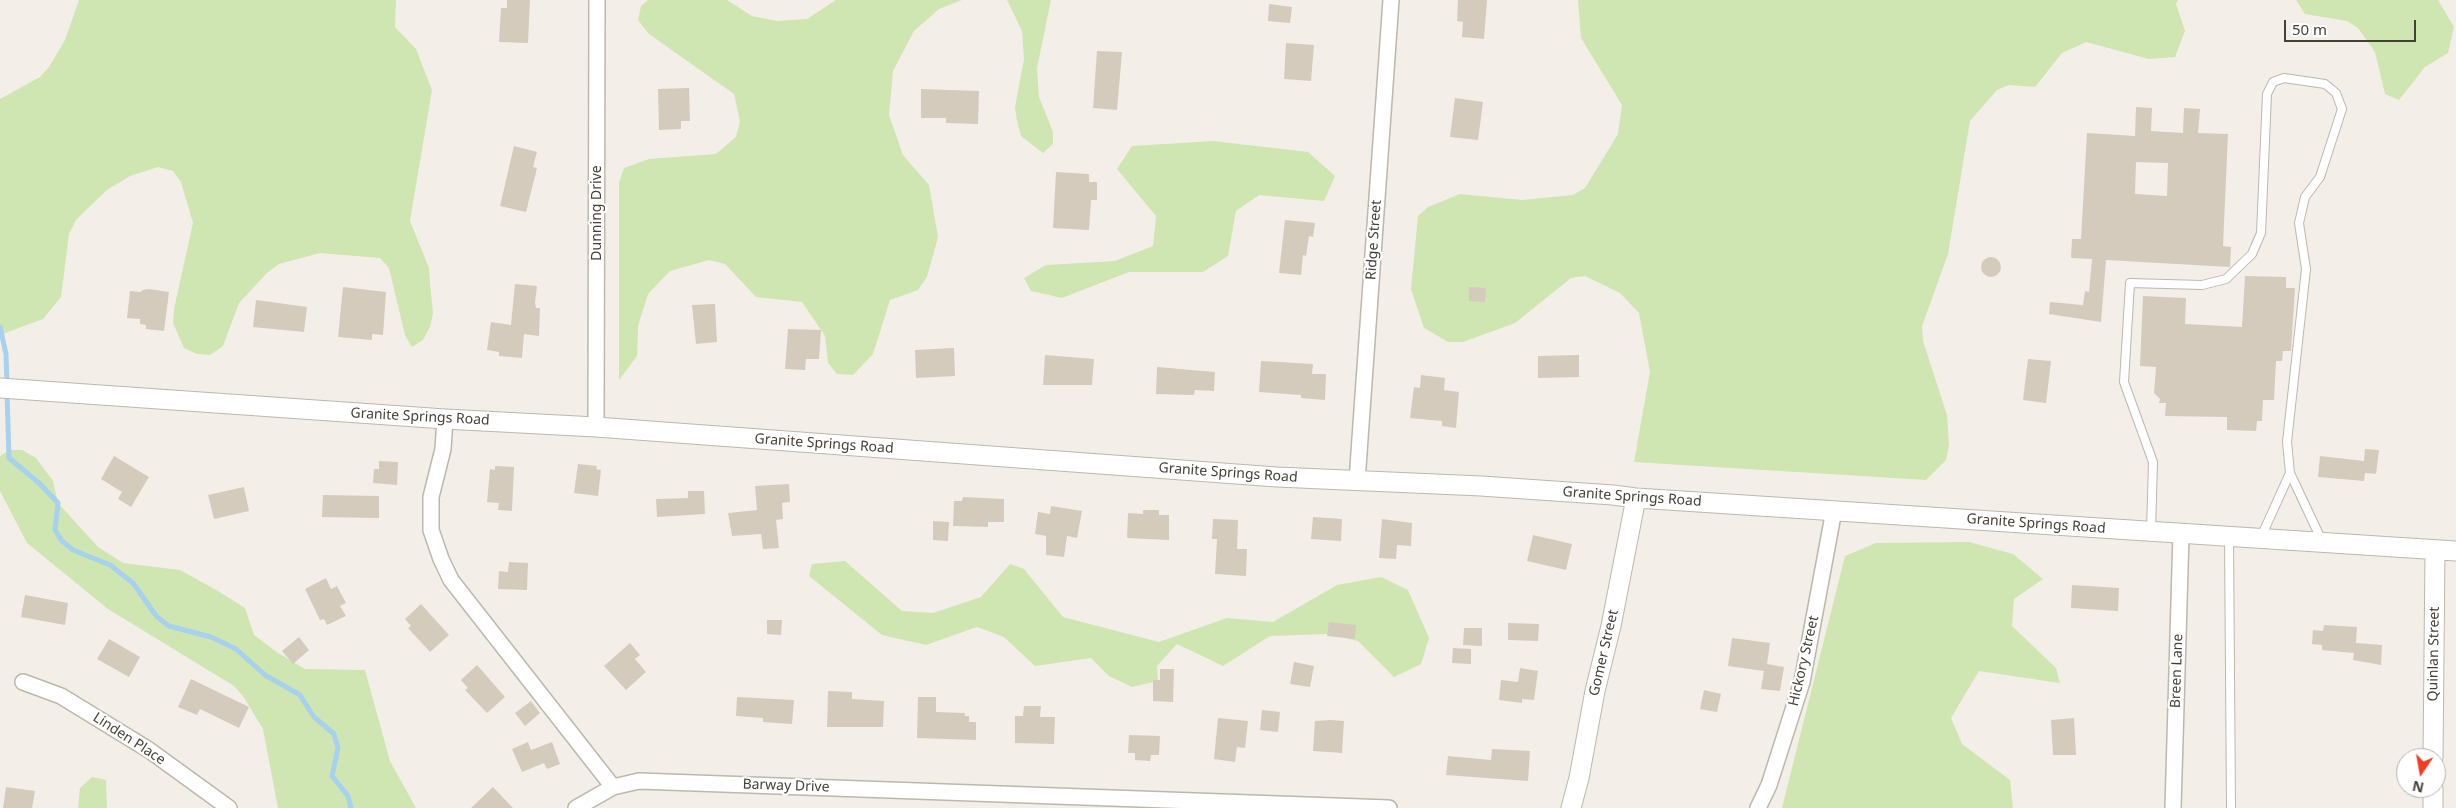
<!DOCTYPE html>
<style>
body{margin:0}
#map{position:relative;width:2456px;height:808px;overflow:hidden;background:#f3efe8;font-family:"Noto Sans",sans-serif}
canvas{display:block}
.north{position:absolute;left:2396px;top:748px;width:50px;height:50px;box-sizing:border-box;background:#fff;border:1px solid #b5b3af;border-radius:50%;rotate:192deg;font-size:14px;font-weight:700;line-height:20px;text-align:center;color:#464037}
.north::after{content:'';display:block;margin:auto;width:18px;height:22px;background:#ef3e23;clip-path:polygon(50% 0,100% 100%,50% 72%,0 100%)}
.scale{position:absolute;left:2284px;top:20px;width:132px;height:22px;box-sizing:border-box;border:2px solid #464037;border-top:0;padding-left:6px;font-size:15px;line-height:18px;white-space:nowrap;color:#464037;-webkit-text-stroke:4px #fff;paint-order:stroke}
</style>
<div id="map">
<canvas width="2456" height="808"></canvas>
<div class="north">N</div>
<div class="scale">50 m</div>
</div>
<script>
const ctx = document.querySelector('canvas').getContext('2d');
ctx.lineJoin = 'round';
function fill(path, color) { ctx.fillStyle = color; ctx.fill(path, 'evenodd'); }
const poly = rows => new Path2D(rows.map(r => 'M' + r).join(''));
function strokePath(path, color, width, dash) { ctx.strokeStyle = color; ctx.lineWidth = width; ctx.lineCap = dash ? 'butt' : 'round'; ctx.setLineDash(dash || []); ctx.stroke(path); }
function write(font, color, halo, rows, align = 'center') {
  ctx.font = font + ' "Noto Sans",sans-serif'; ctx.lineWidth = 4.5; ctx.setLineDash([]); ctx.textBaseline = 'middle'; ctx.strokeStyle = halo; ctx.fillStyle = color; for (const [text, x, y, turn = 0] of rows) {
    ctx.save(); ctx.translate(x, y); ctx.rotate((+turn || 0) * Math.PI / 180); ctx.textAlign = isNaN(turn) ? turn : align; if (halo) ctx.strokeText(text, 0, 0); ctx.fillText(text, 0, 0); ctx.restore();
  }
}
const green = poly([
 [79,0,396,0,395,27,416,49,432,90,410,221,429,268,430,283,433,313,430,327,423,340,412,347,405,335,389,268,380,258,320,253,279,264,267,273,239,303,223,346,210,355,197,354,184,348,173,323,174,309,193,223,181,182,173,171,158,167,130,176,107,190,86,210,76,220,69,234,61,297,43,319,0,335,0,99,40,77,49,67,65,40],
 [648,0,727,0,752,16,777,21,807,19,836,0,962,0,939,9,914,31,893,71,889,115,903,155,929,185,938,237,927,277,918,290,890,300,873,354,853,375,837,374,828,363,825,336,802,302,756,297,725,264,709,260,670,271,648,294,638,326,637,356,619,380,619,182,624,168,649,159,716,154,736,137,740,121,734,94,649,34,638,20,641,6],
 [1007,0,1051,0,1037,68,1039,97,1053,132,1053,144,1043,153,1021,136,1017,121,1015,107,1024,59,1022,31],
 [1578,0,2178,0,2176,4,2185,31,2175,57,2149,59,2086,42,2062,53,2035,87,2009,85,1997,90,1970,121,1948,254,1922,326,1923,341,1947,415,1949,445,1946,460,1926,480,1634,462,1650,372,1639,313,1620,293,1585,276,1571,278,1515,323,1463,342,1448,342,1424,328,1411,289,1418,216,1428,207,1460,194,1522,200,1573,195,1585,188,1618,134,1622,105,1581,38],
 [2296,0,2438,0,2454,27,2448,53,2425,67,2399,100,2385,94,2375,52,2358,28,2347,21,2305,14],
 [1213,141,1308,152,1335,176,1324,201,1259,195,1236,211,1228,256,1203,272,1129,272,1062,298,1031,291,1024,278,1046,265,1115,261,1153,246,1156,216,1117,169,1132,146],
 [9,450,22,450,36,458,53,481,58,503,98,547,123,563,180,570,218,591,245,608,254,635,278,653,305,669,365,670,390,761,416,808,278,808,263,729,243,696,234,686,108,609,27,543,0,491,0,456],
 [1969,542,2013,554,2043,579,2014,599,2012,626,2056,668,2060,683,1979,671,1951,718,1962,744,2010,780,2013,808,1782,808,1845,556,1876,543],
 [845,561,902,611,933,613,981,597,1010,564,1024,569,1063,617,1159,642,1227,618,1273,622,1337,585,1381,577,1408,590,1429,638,1421,664,1394,677,1358,641,1328,634,1270,636,1223,666,1177,644,1157,666,1158,681,1132,687,1109,676,1091,658,1035,666,1004,637,977,627,926,645,882,635,809,576,812,564],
 [92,777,106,780,107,808,78,808,80,788]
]);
const stream = poly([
 [0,327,6,354,7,384],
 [7,393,9,458,39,483,58,503,55,530,62,541,73,550,110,565,133,583,157,617,169,626,211,637,236,649,265,675,300,695,314,717,334,734,338,748,332,776,348,796,351,808]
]);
const building = poly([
 [507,0,530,0,528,43,499,42,501,8,507,8],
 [1458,0,1487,0,1484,39,1462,37,1463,22,1457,21],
 [1269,4,1292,7,1290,23,1268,21],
 [1286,43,1314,45,1311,81,1284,79],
 [1097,51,1122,52,1117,110,1093,108],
 [689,88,690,121,681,121,681,129,659,130,658,89],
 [921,89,979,91,978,124,946,123,946,118,921,118],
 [1455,98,1483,102,1478,140,1450,137],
 [2136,107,2152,108,2151,131,2183,133,2184,108,2200,109,2198,133,2228,134,2223,246,2231,247,2230,267,2106,260,2101,322,2049,314,2050,302,2083,305,2085,291,2089,292,2092,259,2071,258,2072,239,2081,239,2087,133,2135,136],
 [2136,162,2168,163,2167,196,2135,194],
 [514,146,537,152,533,167,537,168,526,212,500,206],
 [1056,172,1089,174,1089,182,1097,182,1097,200,1091,200,1089,230,1053,228],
 [1285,220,1315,223,1313,237,1309,236,1306,256,1303,255,1301,275,1279,273],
 '1981 267a10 10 0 1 1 20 0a10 10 0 1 1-20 0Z',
 [2245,276,2286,277,2286,288,2295,288,2291,351,2283,351,2282,361,2276,361,2274,400,2263,400,2262,421,2257,421,2256,431,2227,430,2227,417,2165,416,2166,403,2159,403,2160,399,2154,393,2156,367,2140,366,2143,296,2186,298,2185,324,2242,327],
 [515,284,537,286,535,303,536,308,540,308,539,336,524,334,522,358,499,356,499,352,487,350,491,322,511,325],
 [343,287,386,292,383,335,372,334,372,340,338,337],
 [1469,287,1486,288,1485,302,1469,301],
 [149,289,169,292,164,331,146,329,146,325,140,324,140,319,127,318,130,291,141,292,142,290],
 [256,300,307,307,304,332,253,327],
 [715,304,717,342,696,344,692,305],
 [788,329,821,330,819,359,806,359,805,370,785,369],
 [954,348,955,376,916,378,915,350],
 [1045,355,1094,359,1092,385,1043,385],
 [1579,355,1579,377,1538,378,1538,356],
 [2028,359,2051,361,2046,403,2023,400],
 [1261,361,1313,364,1312,374,1326,374,1325,400,1301,398,1301,395,1259,392],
 [1157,367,1215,372,1214,391,1195,390,1194,395,1156,394],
 [1421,375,1445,378,1444,390,1459,392,1456,428,1442,426,1442,421,1410,418,1414,387,1420,388],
 [2365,449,2379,450,2376,474,2365,473,2364,481,2318,477,2320,456,2364,461],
 [114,456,149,477,131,507,118,499,122,492,101,479],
 [379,461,398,462,397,485,373,483,374,469,379,469],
 [578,464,597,466,596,469,601,470,598,496,574,493],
 [495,466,514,467,512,511,498,510,499,503,487,502,490,469,495,470],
 [789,484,790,502,782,503,783,519,776,520,779,548,763,549,761,534,732,536,728,513,757,510,755,486],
 [244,487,249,511,214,519,208,495],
 [688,491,704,491,705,514,657,517,656,499,688,498],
 [323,495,379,496,379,518,322,517],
 [963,497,1004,499,1004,522,988,522,988,527,953,526,954,501,962,501],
 [1051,506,1082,511,1077,538,1067,536,1064,557,1046,555,1046,536,1035,534,1038,512,1050,514],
 [1143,510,1159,510,1159,515,1169,515,1169,540,1127,538,1128,513,1143,514],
 [1313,517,1342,519,1341,541,1311,539],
 [1213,519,1238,520,1237,549,1247,549,1246,576,1215,574,1217,539,1212,539],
 [1382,519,1412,523,1411,546,1397,545,1396,559,1379,558],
 [933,521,949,522,948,541,933,540],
 [1533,535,1572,544,1566,570,1527,561],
 [509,562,528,563,527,590,498,589,499,571,508,572],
 [326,578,331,589,337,586,346,603,340,606,346,616,327,625,324,619,320,620,305,589],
 [2072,585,2119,588,2118,611,2071,608],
 [25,595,68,603,65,625,21,617],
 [421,604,449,635,430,652,408,628,411,626,405,619],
 [767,620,782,620,781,635,767,634],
 [1329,622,1356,625,1355,639,1327,636],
 [1508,623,1539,624,1538,641,1508,640],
 [2324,625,2357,627,2356,643,2382,645,2381,665,2353,660,2354,653,2322,650,2322,645,2312,644,2313,630,2323,631],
 [1464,628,1482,628,1482,646,1463,645],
 [299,637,309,650,293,664,282,651],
 [1732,638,1770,643,1767,664,1784,667,1780,691,1761,689,1764,671,1728,666],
 [109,639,140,657,129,677,97,659],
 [630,643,640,655,635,659,646,672,626,690,604,666],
 [1453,648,1471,649,1471,664,1452,663],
 [1294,662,1314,666,1310,687,1290,684],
 [477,665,505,697,487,713,465,690,468,688,461,680],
 [1520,668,1538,671,1534,700,1522,699,1522,703,1499,700,1501,680,1518,682],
 [1160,669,1174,669,1173,702,1153,701,1153,680,1160,680],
 [191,679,249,707,239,728,200,709,197,715,178,707],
 [1704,690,1721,694,1717,712,1700,709],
 [828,691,852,692,852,699,884,701,883,727,827,727],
 [737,697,794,700,792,724,763,722,763,718,736,716],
 [918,697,936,697,936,712,965,713,965,716,969,716,969,722,976,722,976,740,917,738],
 [531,701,540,713,525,726,515,713],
 [1024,706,1041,706,1040,717,1055,717,1054,744,1015,743,1015,716,1023,716],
 [1262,710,1280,712,1278,732,1260,730],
 [1218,718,1248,721,1245,748,1237,747,1235,762,1214,759],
 [2074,718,2076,755,2053,755,2051,720],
 [1330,720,1344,721,1342,753,1313,751,1315,721],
 [1129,735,1160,736,1159,755,1151,755,1150,761,1135,760,1135,753,1128,753],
 [528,742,531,750,552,742,560,764,547,769,544,763,522,772,512,749],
 [1492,749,1530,751,1528,781,1446,775,1448,756,1491,760],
 [6,787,35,791,32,808,3,808],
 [493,787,513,808,471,808]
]);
const service = poly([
 [2151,531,2153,462,2124,382,2130,283,2202,285,2226,279,2252,254,2261,233,2267,94,2273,82,2284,78,2325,84,2336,93,2342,109,2320,177,2305,197,2299,223,2306,269,2287,442,2290,473,2322,541],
 [2229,537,2231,808],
 [2261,537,2290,473]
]);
const minor = poly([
 [445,419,443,449,431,497,431,530,441,559,451,580,613,787,639,781,1389,808],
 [596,427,597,0],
 [1357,481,1391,0],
 [23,682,61,696,149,750,229,808],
 [576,808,613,787],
 [1758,808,1769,785,1802,682,1834,510],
 [2173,808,2181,534]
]);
const tertiary = poly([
 [0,388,445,419,596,427,1277,477,1481,486,1613,495,1636,498,2456,551],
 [2433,758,2435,550],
 [1571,808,1579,778,1595,691,1611,626,1636,498],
 [2433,808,2433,788]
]);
const streetNames = [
 ["Dunning Drive",597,213,-90],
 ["Ridge Street",1374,240,-86],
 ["Granite Springs Road",420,417,3],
 ["Granite Springs Road",824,444,4],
 ["Granite Springs Road",1228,473,4],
 ["Granite Springs Road",1632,497,4],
 ["Granite Springs Road",2036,524,4],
 ["Gomer Street",1604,653,-77],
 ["Quinlan Street",2434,654,-89],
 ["Hickory Street",1804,661,-77],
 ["Breen Lane",2177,671,-88],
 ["Linden Place",129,739,33],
 ["Barway Drive",786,786,2]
];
fill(green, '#cfe5b2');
strokePath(stream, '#a7d1ed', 5);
fill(building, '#d4cbbd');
strokePath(service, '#beb7ab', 10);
strokePath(minor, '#beb7ab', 18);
strokePath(tertiary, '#beb7ab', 21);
strokePath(service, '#fff', 8);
strokePath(minor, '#fff', 15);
strokePath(tertiary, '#fff', 19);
write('14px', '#464037', '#fff', streetNames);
</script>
